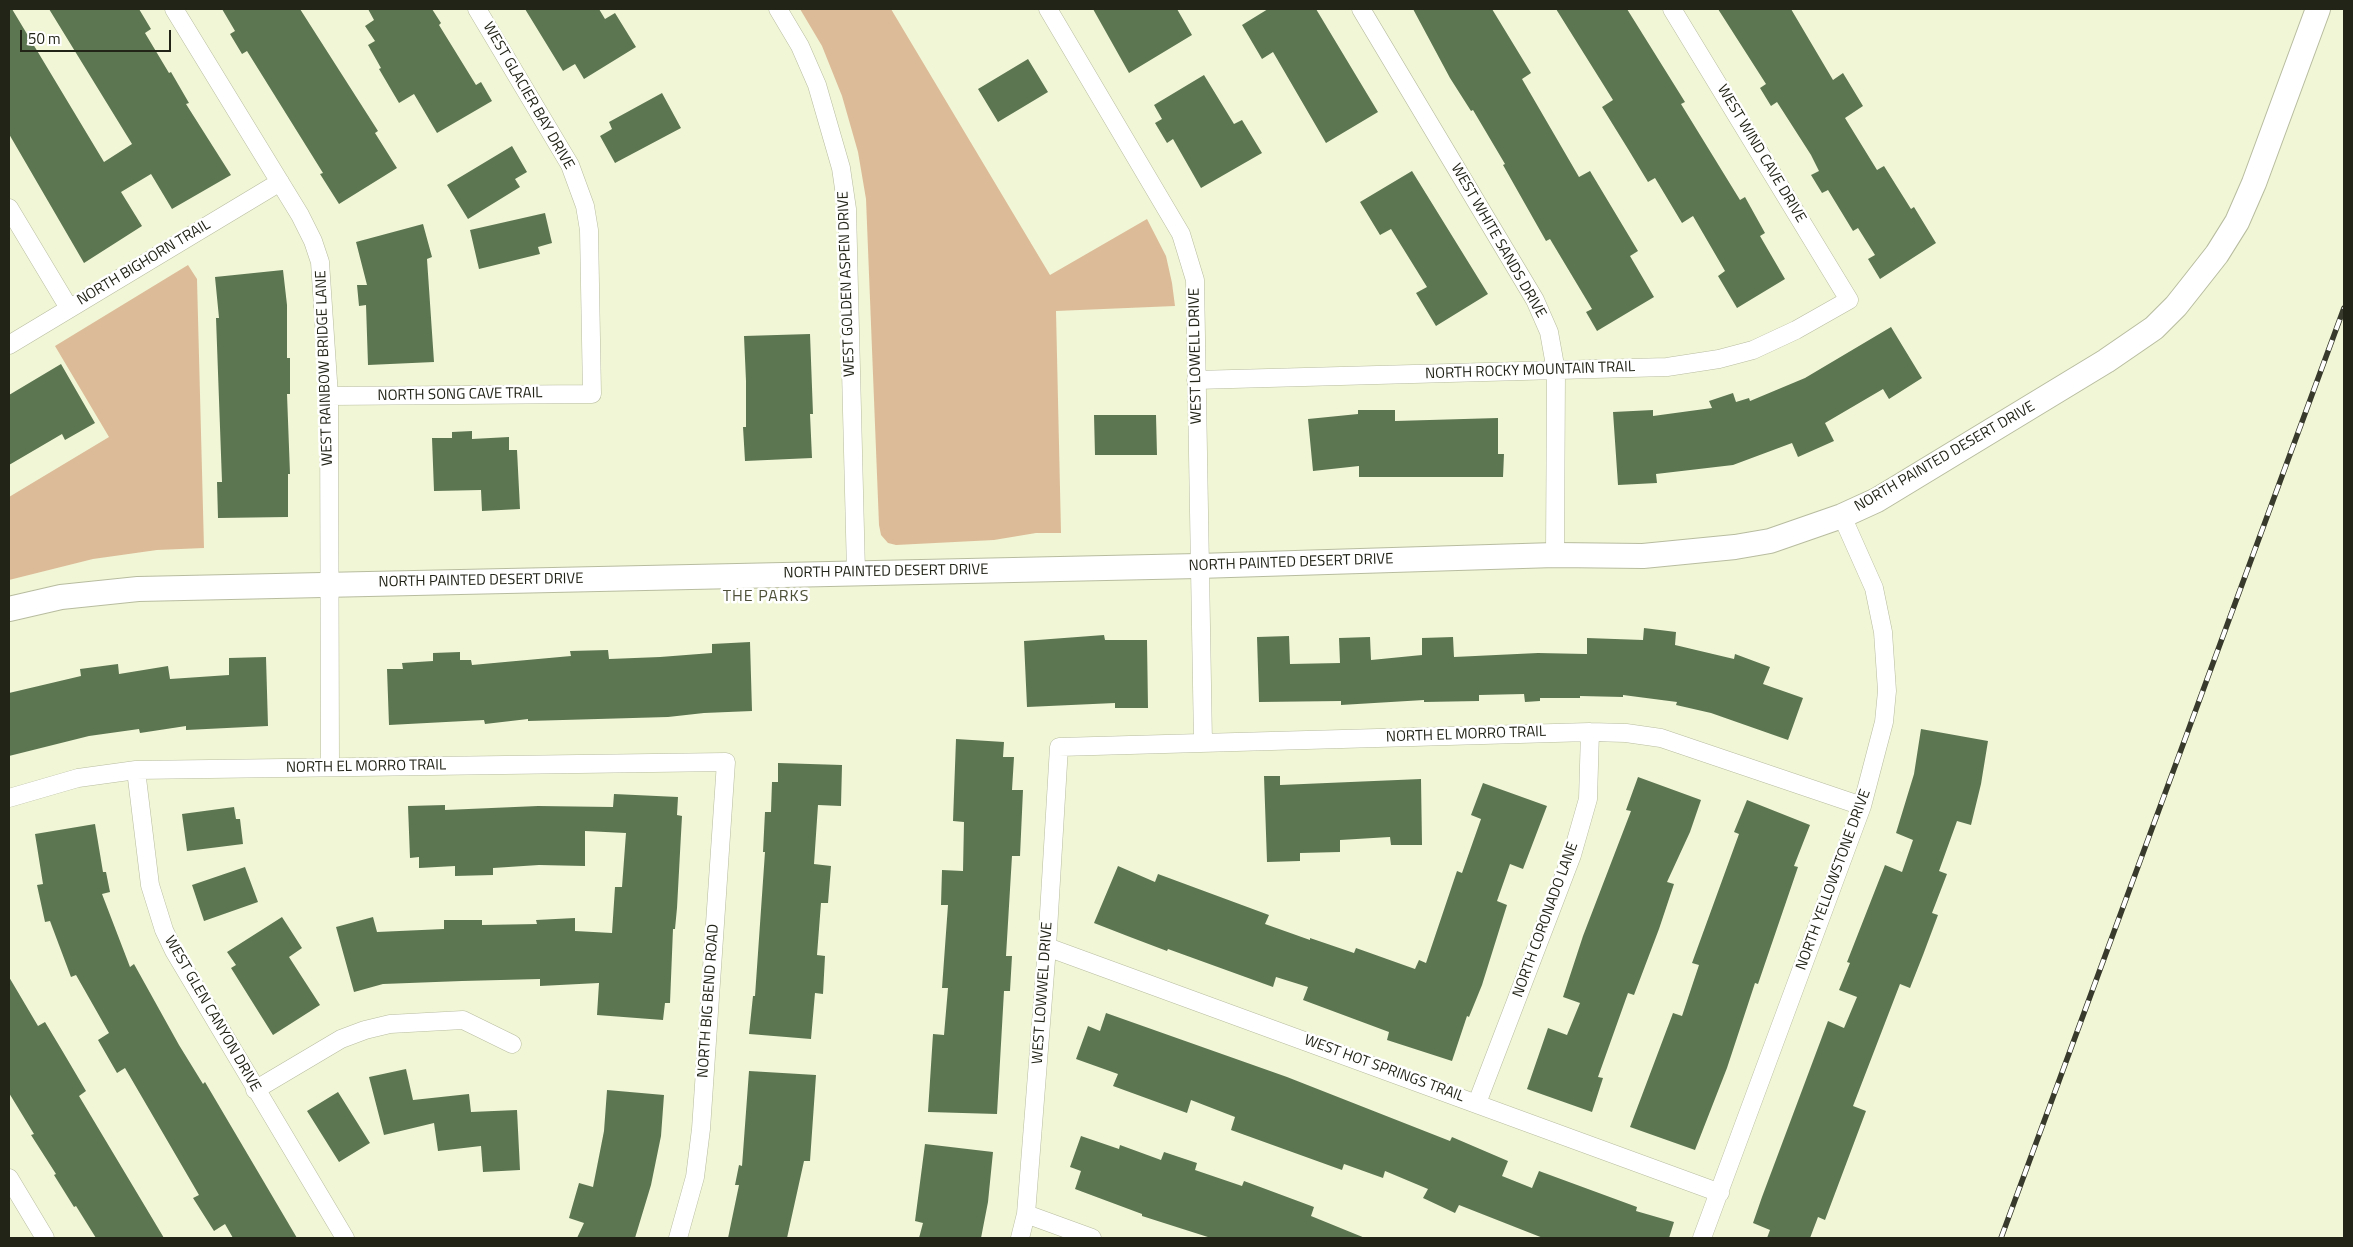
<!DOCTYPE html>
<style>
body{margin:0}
#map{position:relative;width:2353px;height:1247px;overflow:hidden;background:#f1f6d7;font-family:"Titillium Web",sans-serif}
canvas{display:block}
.frame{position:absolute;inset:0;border:10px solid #222418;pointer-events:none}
.scale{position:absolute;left:20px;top:30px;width:151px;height:22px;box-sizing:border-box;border:2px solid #222418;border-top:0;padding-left:6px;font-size:15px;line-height:18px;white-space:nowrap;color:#222418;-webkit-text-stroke:4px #fff;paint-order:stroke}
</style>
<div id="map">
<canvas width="2353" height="1247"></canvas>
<div class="frame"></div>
<div class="scale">50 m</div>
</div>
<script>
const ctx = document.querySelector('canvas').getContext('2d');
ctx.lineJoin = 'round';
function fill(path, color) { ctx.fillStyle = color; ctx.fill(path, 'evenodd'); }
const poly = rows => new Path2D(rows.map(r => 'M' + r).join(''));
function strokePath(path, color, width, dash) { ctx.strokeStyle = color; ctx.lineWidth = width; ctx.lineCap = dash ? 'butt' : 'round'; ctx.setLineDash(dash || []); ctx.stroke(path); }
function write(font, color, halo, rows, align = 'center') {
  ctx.font = font + ' "Titillium Web",sans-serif'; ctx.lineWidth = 5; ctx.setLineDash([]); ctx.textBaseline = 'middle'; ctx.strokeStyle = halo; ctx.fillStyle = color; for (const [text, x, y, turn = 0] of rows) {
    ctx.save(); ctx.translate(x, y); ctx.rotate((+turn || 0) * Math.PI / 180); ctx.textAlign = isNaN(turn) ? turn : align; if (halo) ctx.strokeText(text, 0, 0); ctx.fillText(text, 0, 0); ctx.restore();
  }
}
const green = poly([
 [800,9,891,9,1050,275,1147,219,1166,256,1172,283,1175,306,1056,311,1061,533,1036,533,994,540,896,545,888,543,881,535,879,525,866,199,858,152,842,96,822,46],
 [188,265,197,279,204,548,157,550,93,559,9,580,9,497,109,437,55,346]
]);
const building = poly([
 [9,9,12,9,104,162,132,144,49,9,139,9,151,29,145,33,169,73,171,72,189,103,186,104,231,175,172,209,151,174,121,192,142,226,84,263,9,134],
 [222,9,300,9,378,131,375,133,397,168,339,204,320,174,323,173,247,51,242,54,230,34,235,31],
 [368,9,432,9,441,23,439,25,476,85,481,82,492,101,437,133,414,94,399,103,379,69,381,68,368,45,375,41,365,26,374,20],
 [525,9,599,9,605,19,615,13,636,47,584,79,575,64,563,71],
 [1093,9,1177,9,1192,35,1129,73],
 [1268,9,1316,9,1378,112,1326,143,1273,52,1262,59,1242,25],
 [1413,9,1492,9,1531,73,1522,79,1579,177,1590,171,1638,251,1630,256,1654,297,1597,331,1586,312,1592,309,1550,239,1546,241,1503,165,1505,164,1473,110,1471,111,1450,78],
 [1556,9,1627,9,1685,102,1681,104,1740,200,1745,197,1765,233,1760,236,1785,279,1737,308,1718,276,1725,271,1693,216,1682,223,1655,178,1648,182,1628,149,1602,107,1613,100],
 [1718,9,1791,9,1833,80,1843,73,1863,106,1845,118,1877,170,1884,166,1911,209,1914,207,1936,243,1880,279,1868,259,1875,255,1858,228,1853,231,1828,190,1822,193,1811,175,1819,171,1811,155,1777,102,1771,106,1760,88,1766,84],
 [1028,59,1048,92,998,122,978,89],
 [1204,75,1234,124,1242,120,1262,153,1201,188,1173,139,1167,143,1155,123,1162,119,1154,105],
 [662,93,681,128,615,163,600,136,612,129,609,122],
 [512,146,527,172,515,179,520,187,468,219,447,185],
 [1412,171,1488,294,1436,326,1416,293,1427,287,1391,229,1380,235,1360,202],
 [545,213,552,243,538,247,540,254,479,269,470,230],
 [423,224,432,257,427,259,434,362,368,365,366,305,359,306,357,285,367,285,356,242],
 [283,270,287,305,287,358,290,358,290,394,287,394,290,474,288,474,288,517,218,518,217,482,222,482,216,318,219,318,215,277],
 [1891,327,1922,378,1889,399,1883,389,1825,423,1834,441,1798,457,1792,443,1733,465,1656,474,1657,483,1618,485,1613,412,1653,410,1653,416,1712,408,1709,401,1733,393,1736,402,1749,398,1750,401,1805,378],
 [810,334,813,414,810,414,812,458,745,461,743,427,746,427,746,381,744,336],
 [61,364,95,423,65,440,62,434,9,465,9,395],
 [1358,410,1395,410,1395,421,1498,418,1498,454,1504,454,1503,477,1359,477,1359,466,1313,471,1308,419,1358,414],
 [1094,415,1156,415,1157,455,1095,455],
 [472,431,472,439,509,437,509,450,517,450,520,509,482,511,481,490,434,491,432,438,452,438,452,432],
 [1644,628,1676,632,1675,645,1734,659,1735,654,1770,667,1763,684,1803,698,1788,740,1711,713,1676,705,1677,702,1623,695,1623,697,1580,696,1580,698,1540,698,1540,701,1525,702,1524,694,1479,695,1479,701,1424,702,1424,700,1341,705,1341,701,1259,702,1257,637,1289,636,1290,664,1340,663,1339,638,1370,637,1371,660,1422,655,1422,638,1453,637,1454,657,1538,653,1587,654,1587,638,1643,640],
 [1104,635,1105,640,1147,640,1148,708,1115,708,1115,703,1027,707,1024,641],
 [750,642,752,711,704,713,668,717,528,721,528,719,485,724,484,720,389,725,387,669,403,669,402,663,433,661,433,653,460,652,460,660,471,660,472,665,571,656,570,651,608,650,609,659,660,657,712,653,712,644],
 [266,657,268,726,186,730,186,726,140,733,139,729,89,736,9,756,9,693,81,676,80,669,118,664,119,674,168,666,170,679,229,675,229,658],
 [1921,729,1988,741,1981,784,1971,825,1957,821,1939,871,1947,874,1932,913,1938,915,1923,955,1910,988,1900,984,1853,1106,1866,1111,1825,1220,1818,1217,1810,1238,1767,1238,1770,1230,1753,1223,1762,1197,1828,1021,1844,1028,1857,997,1839,990,1850,963,1847,962,1885,865,1902,872,1913,840,1896,833,1914,774],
 [956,739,1004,742,1003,757,1014,757,1012,790,1023,790,1020,856,1012,856,1006,956,1012,956,1010,991,1004,991,997,1114,928,1112,933,1034,944,1035,948,988,942,988,948,905,941,905,942,870,963,871,964,822,953,821],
 [778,763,842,765,841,806,818,805,814,864,831,866,828,903,821,903,817,955,825,956,823,994,815,993,811,1039,749,1034,753,996,755,996,765,852,763,852,765,812,771,812,772,782,778,782],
 [1264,776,1280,776,1280,785,1421,779,1422,845,1391,845,1390,837,1340,840,1340,852,1300,853,1300,861,1267,862],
 [1638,777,1701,800,1690,832,1667,882,1674,884,1659,929,1634,995,1628,993,1598,1077,1603,1078,1592,1112,1527,1089,1548,1028,1567,1035,1580,1003,1563,997,1583,936,1631,811,1626,810],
 [1483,783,1547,806,1523,869,1510,864,1497,901,1507,905,1482,985,1469,1017,1467,1016,1452,1061,1387,1040,1389,1032,1303,1000,1308,987,1276,977,1273,987,1168,949,1167,951,1130,937,1094,923,1118,866,1155,882,1158,874,1269,915,1265,924,1310,940,1310,938,1354,953,1356,948,1415,969,1419,960,1426,963,1457,871,1462,873,1481,819,1471,815],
 [614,794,678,797,677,815,682,816,677,908,675,929,673,929,670,1003,665,1003,663,1020,597,1015,599,983,540,986,540,979,462,981,383,984,354,992,336,927,373,917,377,932,444,929,444,920,482,920,482,925,537,924,536,920,575,918,575,931,612,933,615,887,622,887,626,833,585,831,585,866,539,865,493,868,493,875,455,876,455,866,419,868,419,857,410,858,408,806,445,805,445,810,538,806,613,807],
 [1747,800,1810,825,1794,866,1798,867,1758,984,1755,983,1727,1068,1695,1150,1630,1127,1673,1013,1682,1016,1699,965,1692,963,1739,834,1734,832],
 [234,807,236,819,240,819,243,844,187,851,182,814],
 [95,824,103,872,106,872,110,892,102,894,130,967,134,964,179,1045,203,1084,205,1082,297,1238,233,1238,225,1224,214,1231,193,1198,199,1195,125,1068,117,1073,98,1040,109,1033,76,975,71,977,50,921,45,922,37,885,43,884,35,834],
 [245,867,258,902,204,921,192,885],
 [282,917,302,948,289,957,320,1005,273,1035,231,968,236,965,227,952],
 [9,977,38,1026,45,1022,63,1052,86,1091,79,1096,164,1238,96,1238,76,1206,74,1207,54,1175,56,1174,31,1135,34,1134,9,1093],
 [1106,1013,1287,1077,1450,1141,1452,1137,1508,1161,1502,1176,1532,1188,1539,1171,1637,1207,1636,1211,1674,1222,1669,1238,1543,1238,1459,1205,1455,1213,1423,1198,1428,1189,1385,1171,1383,1178,1344,1164,1342,1170,1231,1130,1235,1117,1191,1100,1187,1113,1113,1086,1118,1074,1076,1059,1088,1026,1100,1031],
 [406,1069,413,1100,469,1094,471,1112,517,1110,520,1170,483,1172,481,1146,438,1151,434,1123,384,1135,369,1077],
 [749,1071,816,1075,810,1161,804,1161,787,1238,728,1238,739,1185,735,1185,739,1165,742,1166],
 [607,1090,664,1095,661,1136,651,1185,635,1238,577,1238,584,1223,569,1218,579,1183,593,1187,604,1131],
 [338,1092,370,1143,339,1162,307,1111],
 [1081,1136,1119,1149,1120,1145,1161,1160,1164,1152,1197,1163,1195,1170,1242,1186,1244,1181,1314,1207,1311,1216,1365,1238,1211,1238,1142,1216,1142,1214,1075,1189,1081,1171,1070,1167],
 [925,1144,993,1152,988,1202,981,1238,919,1238,923,1223,915,1221]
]);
const street = poly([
 [174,9,300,215,313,241,320,262,329,396,330,767],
 [778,9,800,46,817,85,841,168,847,209,856,572],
 [1048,9,1181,234,1195,280,1203,742],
 [1361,9,1535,300,1549,332,1556,371,1555,555],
 [9,208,69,308],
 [9,345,280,182],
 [1196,380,1667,367,1719,359,1753,350,1796,330,1849,300,1672,9],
 [329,396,592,394,589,230,585,206,570,165,477,9],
 [136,770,150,885,164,930,174,951,345,1238],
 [9,798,78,778,136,770,726,762,701,1129,695,1177,678,1238],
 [1047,947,1720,1193],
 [255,1090,341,1039,365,1030,390,1024,463,1020,512,1044],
 [1477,1103,1572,855,1588,799,1590,732],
 [9,1178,45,1238],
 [1026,1214,1092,1238],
 [1020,1238,1026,1214,1047,947,1059,747,1590,732,1626,733,1661,738,1862,806],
 [1702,1238,1862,806,1884,722,1887,691,1883,632,1874,588,1842,516]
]);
const secondary = poly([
 [9,609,61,597,138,589,1198,566,1555,555,1643,556,1735,547,1770,541,1842,516,1877,500,2106,361,2154,328,2176,306,2195,282,2217,254,2237,222,2254,183,2318,9]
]);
const rail = poly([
 [2001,1238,2344,308]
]);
const streetNames = [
 ["WEST GLACIER BAY DRIVE",528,96,60],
 ["WEST WIND CAVE DRIVE",1761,154,59],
 ["WEST WHITE SANDS DRIVE",1498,241,60],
 ["NORTH BIGHORN TRAIL",144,263,-31],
 ["WEST GOLDEN ASPEN DRIVE",847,284,-92],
 ["WEST LOWELL DRIVE",1196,356,-91],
 ["WEST RAINBOW BRIDGE LANE",325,368,-92],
 ["NORTH ROCKY MOUNTAIN TRAIL",1530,371,-2],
 ["NORTH SONG CAVE TRAIL",460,395,-1],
 ["NORTH PAINTED DESERT DRIVE",1945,457,-30],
 ["NORTH PAINTED DESERT DRIVE",1291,563,-2],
 ["NORTH PAINTED DESERT DRIVE",886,572,-1],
 ["NORTH PAINTED DESERT DRIVE",481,581,-1],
 ["NORTH EL MORRO TRAIL",1466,735,-2],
 ["NORTH EL MORRO TRAIL",366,767,-1],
 ["NORTH YELLOWSTONE DRIVE",1834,880,-70],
 ["NORTH CORONADO LANE",1546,920,-70],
 ["WEST LOWWEL DRIVE",1043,993,-86],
 ["NORTH BIG BEND ROAD",709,1001,-86],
 ["WEST GLEN CANYON DRIVE",212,1014,60],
 ["WEST HOT SPRINGS TRAIL",1384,1069,20]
];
const neighbourhoodNames = [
 ["THE PARKS",766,597]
];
fill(green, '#dcbc98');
fill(building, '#5d7652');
strokePath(street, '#b8bc9f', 19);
strokePath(secondary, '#b8bc9f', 26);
strokePath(street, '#fff', 18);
strokePath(secondary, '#fff', 24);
strokePath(rail, '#383b2c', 5.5);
strokePath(rail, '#fff', 4, [11]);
write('15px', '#222418', '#fff', streetNames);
ctx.letterSpacing = '1px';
write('16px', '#4f5238', '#fff', neighbourhoodNames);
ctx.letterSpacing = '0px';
</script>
